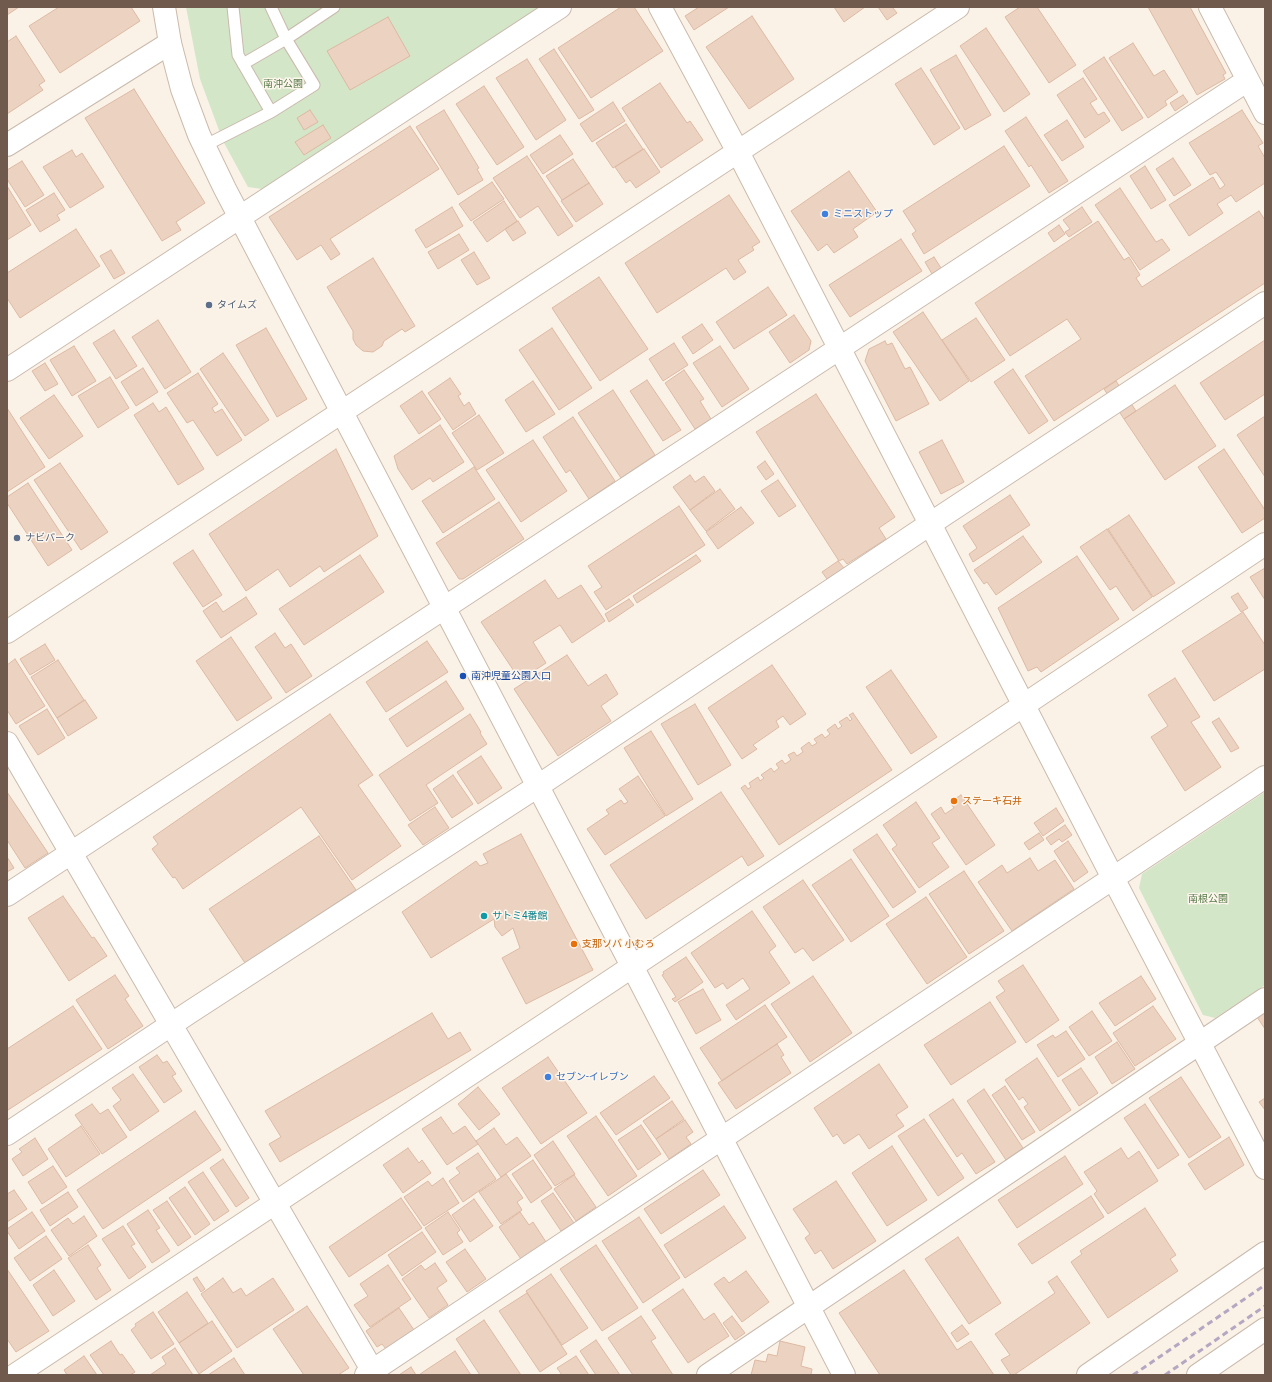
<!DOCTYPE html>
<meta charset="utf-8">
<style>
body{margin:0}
#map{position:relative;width:1272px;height:1382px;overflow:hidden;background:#faf2e6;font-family:Roboto,sans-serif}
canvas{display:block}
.frame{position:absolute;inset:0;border:8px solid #705a4e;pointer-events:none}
</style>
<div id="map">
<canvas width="1272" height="1382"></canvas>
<div class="frame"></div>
</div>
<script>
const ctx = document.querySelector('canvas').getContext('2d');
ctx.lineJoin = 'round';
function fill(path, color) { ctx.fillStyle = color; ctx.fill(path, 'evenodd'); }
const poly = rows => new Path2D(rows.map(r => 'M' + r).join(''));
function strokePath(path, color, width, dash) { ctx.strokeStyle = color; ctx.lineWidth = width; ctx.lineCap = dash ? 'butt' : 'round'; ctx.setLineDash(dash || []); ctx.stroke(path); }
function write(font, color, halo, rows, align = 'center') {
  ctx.font = font + ' Roboto,"Noto Sans JP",sans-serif'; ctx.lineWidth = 3; ctx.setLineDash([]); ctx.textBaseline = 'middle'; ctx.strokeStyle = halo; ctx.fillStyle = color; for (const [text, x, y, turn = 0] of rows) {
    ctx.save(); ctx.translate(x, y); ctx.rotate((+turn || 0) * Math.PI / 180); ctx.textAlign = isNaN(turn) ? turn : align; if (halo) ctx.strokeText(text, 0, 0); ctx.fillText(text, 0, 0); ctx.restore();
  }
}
const green = poly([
 [186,7,540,7,262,189,248,187,223,141,200,79],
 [1265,792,1265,985,1215,1018,1203,1015,1139,888,1142,874]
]);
const building = poly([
 [7,7,19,7,7,15,7,7],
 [59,7,131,7,140,21,60,73,29,26,59,7],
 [621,7,634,7,663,51,591,98,558,48,621,7],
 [699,7,729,7,694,30,685,16,699,7],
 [834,7,865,7,844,22,834,7],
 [878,7,895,7,893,8,897,13,887,20,878,7],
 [1020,7,1037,7,1076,65,1049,83,1005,17,1020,7],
 [1148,7,1190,7,1226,73,1223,75,1225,79,1197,95,1148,7],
 [752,16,794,79,749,109,706,47,752,16],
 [388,17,410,56,350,90,327,51,388,17],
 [986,28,1030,94,1004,112,960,46,986,28],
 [16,36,45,81,39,85,43,90,7,114,7,42,16,36],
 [1133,43,1154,76,1164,70,1178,92,1165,101,1167,105,1148,118,1109,58,1133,43],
 [554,49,594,110,579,119,539,59,554,49],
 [956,55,991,115,965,130,930,70,956,55],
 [1104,57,1143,118,1122,131,1083,71,1104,57],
 [527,59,566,120,536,140,496,78,527,59],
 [921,68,960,128,934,145,895,84,921,68],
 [1083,78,1097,99,1090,103,1098,115,1104,112,1110,121,1085,138,1057,95,1083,78],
 [660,83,687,123,690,121,703,140,661,168,622,108,660,83],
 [484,86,524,147,497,165,456,104,484,86],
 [134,89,205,203,176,222,181,230,162,241,85,118,134,89],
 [1183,95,1188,102,1175,111,1170,103,1183,95],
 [613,102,625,121,592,142,580,124,613,102],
 [310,110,318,122,304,130,297,118,310,110],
 [444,110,479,168,477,169,483,180,458,195,416,127,444,110],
 [1242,110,1263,143,1258,146,1265,158,1265,183,1236,202,1231,195,1217,204,1223,213,1189,236,1169,205,1213,177,1220,189,1225,185,1216,172,1210,175,1189,143,1242,110],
 [1026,117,1068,181,1049,193,1031,165,1029,167,1005,131,1026,117],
 [1067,120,1084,147,1062,161,1044,135,1067,120],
 [626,124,643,149,613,168,596,143,626,124],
 [323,125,331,138,304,155,295,142,323,125],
 [410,126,439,169,330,239,340,254,331,260,321,245,297,260,269,217,410,126],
 [560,135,573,154,543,174,530,155,560,135],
 [1004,146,1030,186,924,254,912,234,916,231,903,211,1004,146],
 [644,149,660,172,636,188,630,180,626,183,615,167,644,149],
 [72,150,76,157,82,153,104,187,70,208,43,167,72,150],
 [527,156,573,226,558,236,538,206,520,218,493,178,527,156],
 [1173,158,1191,185,1174,196,1156,169,1173,158],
 [573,159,589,183,562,200,546,176,573,159],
 [22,161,44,195,25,207,7,179,7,170,22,161],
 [1145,166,1166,200,1151,209,1130,176,1145,166],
 [849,171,877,212,853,229,858,237,834,253,827,244,818,251,791,211,849,171],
 [492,182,504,199,471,221,459,204,492,182],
 [589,183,603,204,576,222,561,201,589,183],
 [7,186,31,225,7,240,7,186],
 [1120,188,1156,242,1162,239,1170,250,1140,270,1095,205,1120,188],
 [54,193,65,210,57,215,60,220,40,232,26,210,54,193],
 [729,195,760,242,752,247,754,250,738,260,746,272,734,280,726,268,657,313,625,263,729,195],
 [504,201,517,221,487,242,473,222,504,201],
 [452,207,463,226,426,248,415,230,452,207],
 [1082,207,1092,222,1069,237,1065,232,1070,229,1063,220,1082,207],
 [1259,211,1265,220,1265,283,1054,421,1025,376,1081,339,1067,319,1010,356,975,303,1098,221,1124,260,1129,257,1140,275,1136,278,1142,287,1259,211],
 [518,221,526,233,513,241,505,229,518,221],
 [1059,225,1065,234,1054,242,1048,233,1059,225],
 [76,229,100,266,20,318,7,298,7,273,76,229],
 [459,234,469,250,438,269,428,252,459,234],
 [901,239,922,271,850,317,829,285,901,239],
 [111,250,125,273,114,279,100,256,111,250],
 [474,252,490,278,477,285,461,260,474,252],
 [934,257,941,268,932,274,925,262,934,257],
 [373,258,415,326,405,332,402,329,384,341,382,346,373,352,363,351,356,345,353,339,353,331,327,287,373,258],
 [599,277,648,349,600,381,552,308,599,277],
 [768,287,787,315,734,349,716,322,768,287],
 [923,312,969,381,940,401,893,332,923,312],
 [794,315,811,341,809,350,790,363,769,332,794,315],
 [976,318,1005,360,971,382,942,340,976,318],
 [158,320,191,372,165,389,132,337,158,320],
 [702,324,713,340,693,354,682,337,702,324],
 [266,328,307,399,277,417,236,345,266,328],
 [552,328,592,388,559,410,519,350,552,328],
 [114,330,137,366,116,379,93,343,114,330],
 [1265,340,1265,394,1225,420,1200,383,1265,340],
 [885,341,887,345,892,343,905,369,910,367,929,404,896,421,865,361,869,349,885,341],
 [674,343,688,365,663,381,649,359,674,343],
 [74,346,96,381,72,396,50,360,74,346],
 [720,346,749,389,722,407,693,363,720,346],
 [223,353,269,420,245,436,200,369,223,353],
 [45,363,58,384,45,391,32,371,45,363],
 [143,368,158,392,136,406,121,382,143,368],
 [1013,369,1048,421,1029,434,994,382,1013,369],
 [684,370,704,399,700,401,711,419,695,429,665,383,684,370],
 [198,373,218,404,212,408,215,413,222,409,242,440,217,456,193,420,187,423,167,393,198,373],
 [110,377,129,408,98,428,78,396,110,377],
 [450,378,461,394,458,396,464,406,469,402,476,414,453,430,428,393,450,378],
 [647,380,681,430,663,441,630,391,647,380],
 [533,381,555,414,526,432,505,400,533,381],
 [1116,381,1136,411,1124,419,1104,389,1116,381],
 [1175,385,1216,446,1165,480,1124,419,1175,385],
 [613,390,655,455,621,478,578,413,613,390],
 [422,391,441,419,419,434,400,406,422,391],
 [816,394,895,517,879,528,886,539,847,564,843,559,839,561,756,432,816,394],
 [54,395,83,436,49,459,20,418,54,395],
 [153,403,159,412,166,407,204,469,178,485,134,415,153,403],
 [7,408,45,467,7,492,7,408],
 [479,415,504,453,477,470,452,433,479,415],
 [1265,416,1265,477,1237,435,1265,416],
 [573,417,615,481,589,499,570,470,566,473,543,437,573,417],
 [440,425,464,462,433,482,430,478,412,490,398,469,394,456,440,425],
 [533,440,567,491,521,522,486,470,533,440],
 [942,440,964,482,941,494,919,452,942,440],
 [336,449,378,536,324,572,320,566,290,587,278,569,246,591,209,534,336,449],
 [1224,449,1265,510,1265,518,1242,533,1198,467,1224,449],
 [765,461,774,474,766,480,757,467,765,461],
 [60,463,108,532,81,550,34,480,60,463],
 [474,467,495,499,443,533,422,501,474,467],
 [690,475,695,482,704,476,715,491,690,510,673,487,690,475],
 [778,480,796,506,779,517,761,491,778,480],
 [28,483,72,550,48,566,7,503,7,497,28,483],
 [720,489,735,509,706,531,690,510,720,489],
 [1010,495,1030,525,973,562,969,554,977,548,963,526,1010,495],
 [499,502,524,539,463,579,459,579,436,543,499,502],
 [679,506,705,545,606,610,594,592,602,587,588,566,679,506],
 [741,507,754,523,718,549,706,532,741,507],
 [1129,515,1175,583,1153,597,1108,529,1129,515],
 [1107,529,1152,597,1133,611,1116,586,1110,590,1080,547,1107,529],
 [1023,536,1042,562,996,595,987,582,984,584,974,570,1023,536],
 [193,550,222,595,203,607,173,563,193,550],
 [360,555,384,592,304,645,279,609,360,555],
 [696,555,701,561,637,603,633,596,696,555],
 [1077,556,1119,619,1041,672,1037,667,1028,671,998,608,1077,556],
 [838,561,844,568,827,579,822,572,838,561],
 [1265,568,1265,600,1250,577,1265,568],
 [545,580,558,599,581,585,605,621,572,643,560,625,533,642,546,663,520,680,481,622,545,580],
 [1238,593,1248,608,1241,612,1231,597,1238,593],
 [246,597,257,614,221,638,203,611,216,602,223,612,246,597],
 [629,599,634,605,609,622,605,614,629,599],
 [1243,612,1265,645,1265,669,1214,701,1182,651,1243,612],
 [275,633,285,648,291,644,312,676,286,693,255,647,275,633],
 [231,637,272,698,237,721,196,661,231,637],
 [427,641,448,672,386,712,366,682,427,641],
 [45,644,55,660,30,675,20,659,45,644],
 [567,655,588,686,606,674,618,694,601,706,611,721,558,756,514,689,567,655],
 [15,659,45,706,16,724,7,710,7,665,15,659],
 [58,660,84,700,57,718,31,677,58,660],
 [772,665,806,714,790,725,783,716,776,721,779,727,753,745,757,749,742,759,708,708,772,665],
 [891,670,937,737,911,754,866,687,891,670],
 [1175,678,1200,717,1191,722,1221,767,1185,791,1151,737,1168,726,1148,695,1175,678],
 [446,681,464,709,407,747,389,719,446,681],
 [85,700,97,718,68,736,57,718,85,700],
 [695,704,731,765,698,785,661,724,695,704],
 [47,709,65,738,38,755,19,726,47,709],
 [853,713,892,770,779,845,741,788,745,785,748,789,751,787,749,783,758,777,760,781,764,778,761,775,771,768,774,772,779,768,776,764,782,760,785,764,791,760,788,755,794,752,797,756,803,752,801,748,809,742,812,746,817,743,814,739,822,734,825,738,830,734,827,730,835,724,838,729,842,726,839,722,847,717,850,721,852,719,849,715,853,713],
 [330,714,373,775,358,785,401,846,352,880,301,807,183,889,175,877,173,878,152,849,158,844,153,837,330,714],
 [470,714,481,732,480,733,487,744,426,785,438,803,410,821,379,775,470,714],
 [1219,718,1239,748,1231,752,1212,722,1219,718],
 [651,731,693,799,666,816,624,748,651,731],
 [481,756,502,788,478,804,457,772,481,756],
 [453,775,473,804,452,818,433,789,453,775],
 [638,776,665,816,605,855,587,829,609,814,606,810,621,800,624,804,628,802,619,789,638,776],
 [7,792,48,853,25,868,7,840,7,792],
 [721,792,764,856,748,866,742,856,646,919,610,865,721,792],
 [961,795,995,845,966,865,931,814,941,807,945,814,954,808,950,802,961,795],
 [916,802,940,838,932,843,949,867,919,888,892,849,897,845,883,825,916,802],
 [435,807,449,828,423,845,408,825,435,807],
 [1056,808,1064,821,1043,836,1034,823,1056,808],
 [1065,825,1072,835,1062,842,1059,839,1051,845,1046,838,1065,825],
 [1039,833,1044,840,1029,850,1024,843,1039,833],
 [521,834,593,970,526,1004,502,958,520,948,513,928,502,936,495,927,494,919,431,958,402,912,476,861,480,866,488,863,483,854,521,834],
 [877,834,916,892,893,908,853,850,877,834],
 [319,836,356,890,245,963,209,909,319,836],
 [1068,841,1088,872,1074,882,1054,851,1068,841],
 [7,857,14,868,7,872,7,857],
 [1030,858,1038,871,1055,860,1074,889,1012,931,978,882,1002,865,1007,873,1030,858],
 [851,859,889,916,851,942,812,885,851,859],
 [964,871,1004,931,969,954,929,894,964,871],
 [803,880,844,940,813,961,803,948,795,953,763,907,803,880],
 [63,896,92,938,94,937,107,956,69,981,28,918,63,896],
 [926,897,967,957,927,984,886,924,926,897],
 [752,911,776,946,769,952,790,983,736,1020,726,1005,750,989,743,978,727,989,723,983,715,988,691,953,752,911],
 [686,957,703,982,675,1002,672,999,676,997,662,975,664,974,663,972,686,957],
 [1023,965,1059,1020,1026,1043,996,997,1005,991,998,981,1023,965],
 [115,975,129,996,125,999,143,1026,108,1049,76,1000,115,975],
 [813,976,852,1033,810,1062,771,1004,813,976],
 [1141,976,1156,999,1115,1026,1099,1003,1141,976],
 [703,989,721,1020,696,1034,678,1002,703,989],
 [990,1002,1016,1042,951,1085,924,1045,990,1002],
 [765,1005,787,1037,722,1081,700,1048,765,1005],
 [73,1006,102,1049,8,1110,7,1108,7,1049,73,1006],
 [1153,1006,1176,1039,1135,1066,1113,1033,1153,1006],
 [1092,1011,1112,1041,1089,1056,1069,1027,1092,1011],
 [1265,1012,1265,1029,1257,1017,1265,1012],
 [432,1013,448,1039,460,1032,471,1050,280,1162,269,1144,281,1137,265,1111,432,1013],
 [1066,1031,1085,1059,1058,1077,1037,1045,1053,1035,1055,1038,1066,1031],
 [1117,1042,1135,1069,1112,1084,1095,1057,1117,1042],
 [777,1044,784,1055,781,1057,791,1073,736,1109,718,1083,777,1044],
 [157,1055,163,1063,167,1061,176,1074,172,1076,182,1091,164,1103,139,1067,157,1055],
 [548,1057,587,1113,541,1144,502,1088,548,1057],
 [1037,1058,1071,1110,1040,1131,1024,1107,1028,1104,1023,1097,1019,1100,1005,1080,1037,1058],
 [879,1064,908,1107,896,1115,904,1126,869,1149,859,1134,844,1144,837,1134,833,1137,814,1108,879,1064],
 [1081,1068,1098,1093,1079,1106,1062,1080,1081,1068],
 [133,1074,159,1111,130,1131,113,1106,121,1100,112,1088,133,1074],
 [654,1076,670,1098,616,1135,600,1113,654,1076],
 [1181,1077,1221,1137,1189,1158,1149,1098,1181,1077],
 [1005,1086,1035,1132,1022,1140,992,1095,1005,1086],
 [478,1087,500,1114,479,1130,458,1104,478,1087],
 [984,1089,1023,1148,1006,1160,967,1101,984,1089],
 [1265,1098,1265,1110,1259,1102,1265,1098],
 [953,1099,995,1162,976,1174,962,1153,957,1157,929,1115,953,1099],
 [672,1101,684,1119,656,1139,643,1121,672,1101],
 [92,1104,100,1114,108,1109,127,1137,102,1154,75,1115,92,1104],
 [1145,1104,1179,1155,1158,1169,1124,1118,1145,1104],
 [195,1111,221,1150,103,1229,77,1190,195,1111],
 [596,1116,637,1176,608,1196,567,1136,596,1116],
 [441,1117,453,1134,465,1126,478,1144,447,1165,422,1129,441,1117],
 [924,1119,964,1178,938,1196,898,1136,924,1119],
 [685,1120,693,1132,686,1137,691,1144,669,1159,656,1139,685,1120],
 [641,1125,661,1154,638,1170,618,1140,641,1125],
 [81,1126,100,1154,66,1177,48,1149,81,1126],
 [494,1128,506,1145,517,1137,531,1156,501,1177,476,1141,494,1128],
 [1229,1137,1244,1165,1205,1190,1188,1164,1229,1137],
 [35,1138,48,1159,23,1176,12,1159,22,1152,19,1149,35,1138],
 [553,1141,575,1174,555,1186,534,1155,553,1141],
 [892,1146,927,1200,887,1226,852,1173,892,1146],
 [408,1148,419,1163,422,1160,431,1173,403,1193,383,1165,408,1148],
 [1121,1148,1128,1159,1139,1151,1158,1181,1108,1214,1094,1194,1097,1191,1084,1172,1121,1148],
 [478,1153,496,1179,463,1202,449,1181,460,1173,456,1168,478,1153],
 [1065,1156,1083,1184,1017,1228,998,1200,1065,1156],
 [223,1159,249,1198,236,1207,210,1168,223,1159],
 [533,1160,552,1188,531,1203,512,1174,533,1160],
 [53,1166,67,1187,42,1204,28,1182,53,1166],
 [703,1170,720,1195,661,1234,644,1209,703,1170],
 [203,1172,229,1211,214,1221,188,1182,203,1172],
 [506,1174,523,1198,517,1202,522,1210,501,1224,479,1192,506,1174],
 [574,1175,596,1207,576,1221,554,1189,574,1175],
 [443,1178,459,1203,424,1226,404,1197,428,1181,432,1186,443,1178],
 [836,1181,876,1241,833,1269,821,1250,815,1254,805,1238,810,1234,793,1209,836,1181],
 [185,1187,210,1224,195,1235,169,1198,185,1187],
 [14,1190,27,1209,7,1222,7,1194,14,1190],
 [68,1192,78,1207,50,1226,40,1210,68,1192],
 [553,1193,574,1223,561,1231,541,1201,553,1193],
 [1091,1196,1104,1217,1032,1264,1018,1244,1091,1196],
 [401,1198,422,1228,349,1277,329,1247,401,1198],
 [474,1199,493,1226,470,1242,452,1215,474,1199],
 [167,1201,191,1237,178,1246,153,1210,167,1201],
 [724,1206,746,1238,685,1278,664,1245,724,1206],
 [1145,1208,1176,1255,1170,1259,1178,1271,1108,1318,1071,1262,1082,1254,1080,1251,1145,1208],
 [148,1210,160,1228,156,1230,170,1251,152,1263,127,1224,148,1210],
 [32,1212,45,1231,19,1249,7,1231,7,1229,32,1212],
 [448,1212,460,1230,457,1233,463,1242,443,1255,425,1228,448,1212],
 [520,1212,529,1225,533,1222,546,1242,521,1259,499,1227,520,1212],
 [84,1216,97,1236,69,1256,51,1230,68,1218,73,1224,84,1216],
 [639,1217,680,1278,643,1303,602,1241,639,1217],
 [123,1226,135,1244,131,1246,146,1267,129,1279,102,1239,123,1226],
 [422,1232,436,1252,402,1276,388,1255,422,1232],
 [46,1236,62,1259,30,1281,14,1258,46,1236],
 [958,1237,1001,1303,969,1324,925,1259,958,1237],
 [88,1245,101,1265,97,1268,111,1290,96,1300,68,1258,88,1245],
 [596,1245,638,1308,602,1331,560,1269,596,1245],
 [465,1249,486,1279,467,1292,446,1262,465,1249],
 [435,1263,447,1281,437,1288,448,1305,429,1318,402,1279,421,1265,425,1270,435,1263],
 [388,1265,411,1299,370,1327,354,1305,368,1296,360,1284,388,1265],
 [7,1269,49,1331,16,1352,7,1339,7,1269],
 [54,1270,75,1301,53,1316,33,1285,54,1270],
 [904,1270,957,1350,971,1341,994,1375,880,1375,839,1313,904,1270],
 [746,1271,769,1302,742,1322,714,1284,724,1277,729,1283,746,1271],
 [551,1274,588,1328,562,1345,526,1291,551,1274],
 [1057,1276,1090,1323,1014,1375,1011,1375,1001,1360,1010,1355,995,1334,1055,1293,1048,1282,1057,1276],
 [197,1277,205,1289,201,1292,193,1279,197,1277],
 [223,1278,233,1293,241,1288,246,1296,273,1278,294,1310,237,1348,201,1294,223,1278],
 [683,1289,704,1320,714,1313,729,1336,688,1363,652,1310,683,1289],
 [187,1292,208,1323,179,1343,158,1312,187,1292],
 [527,1293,567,1354,540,1372,499,1311,527,1293],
 [307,1306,349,1368,338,1375,304,1375,273,1329,307,1306],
 [399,1308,414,1330,386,1349,382,1344,377,1347,366,1331,399,1308],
 [153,1312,174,1344,151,1359,131,1330,136,1326,135,1324,153,1312],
 [641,1316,656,1338,651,1341,673,1375,633,1375,608,1338,641,1316],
 [732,1316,745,1333,735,1340,723,1323,732,1316],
 [484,1320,521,1375,480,1375,456,1339,484,1320],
 [212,1321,232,1351,199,1374,179,1343,212,1321],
 [962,1325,969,1334,957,1342,951,1333,962,1325],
 [596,1340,620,1375,596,1375,580,1351,596,1340],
 [111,1341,120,1355,122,1354,135,1372,130,1375,104,1375,90,1355,111,1341],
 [780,1341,805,1347,801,1366,812,1369,811,1375,751,1375,755,1360,766,1362,768,1354,777,1356,780,1341],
 [175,1348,193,1375,150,1375,166,1364,162,1357,175,1348],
 [455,1351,471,1375,419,1375,426,1370,455,1351],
 [84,1356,97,1375,67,1375,64,1370,84,1356],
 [576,1356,589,1375,562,1375,557,1368,576,1356],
 [234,1358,245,1375,208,1375,234,1358],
 [411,1367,416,1375,399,1375,411,1367]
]);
const lane = poly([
 [233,7,238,55,271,112,314,85,286,39,271,7],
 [243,64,286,39,334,7],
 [204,146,271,112]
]);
const street = poly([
 [1210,7,1265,113],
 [7,145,170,43],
 [7,370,560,7],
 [7,743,375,1375],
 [7,895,1248,80],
 [7,1134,190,1012,538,786,945,514,1265,303],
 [366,1375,1265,777],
 [708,1375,1265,999],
 [1088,1375,1265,1253],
 [1198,1375,1265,1329]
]);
const secondary = poly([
 [164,7,170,43,182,89,199,135,225,189,632,966,844,1375],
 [660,7,738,152,1113,878,1265,1168],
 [7,632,958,7],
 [15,1375,612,980,1265,544]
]);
const rail = poly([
 [1133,1375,1265,1285],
 [1165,1375,1265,1306]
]);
const markers = [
 [825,214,4,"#3f7fe0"],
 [209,305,4,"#5c6f8a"],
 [17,538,4,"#5c6f8a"],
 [463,676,4,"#1a4fb4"],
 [954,801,4,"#e8710a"],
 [484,916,4,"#0f9aa8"],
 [574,944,4,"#e8710a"],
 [548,1077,4,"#3f7fe0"]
];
const parkNames = [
 ["南沖公園",283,84],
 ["南根公園",1208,899]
];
const shopNames = [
 ["ミニストップ",833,214],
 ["セブン-イレブン",556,1077]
];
const serviceNames = [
 ["タイムズ",217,305],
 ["ナビパーク",25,538]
];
const transitNames = [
 ["南沖児童公園入口",471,676]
];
const foodNames = [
 ["ステーキ石井",962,801],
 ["支那ソバ 小むろ",582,944]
];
const cultureNames = [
 ["サトミ4番館",492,916]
];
fill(green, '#d3e6c7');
fill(building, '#ecd2c1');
strokePath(building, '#ddb9a3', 1);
strokePath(lane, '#cabaae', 13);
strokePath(street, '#cabaae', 24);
strokePath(secondary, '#ccbbac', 24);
strokePath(lane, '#fff', 11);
strokePath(street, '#fff', 22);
strokePath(secondary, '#fff', 22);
strokePath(rail, '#b5a6c2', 3, [6, 4]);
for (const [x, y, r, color] of markers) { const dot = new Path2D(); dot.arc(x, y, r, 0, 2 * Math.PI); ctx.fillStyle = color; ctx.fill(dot); strokePath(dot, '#fdf6ec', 1.5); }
write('10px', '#587a4a', '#fdf6ec', parkNames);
write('10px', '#366cbe', '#fdf6ec', shopNames, 'left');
write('10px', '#4e5e75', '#fdf6ec', serviceNames, 'left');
write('10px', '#164399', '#fdf6ec', transitNames, 'left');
write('10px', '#c56008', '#fdf6ec', foodNames, 'left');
write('10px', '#0d838f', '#fdf6ec', cultureNames, 'left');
</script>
